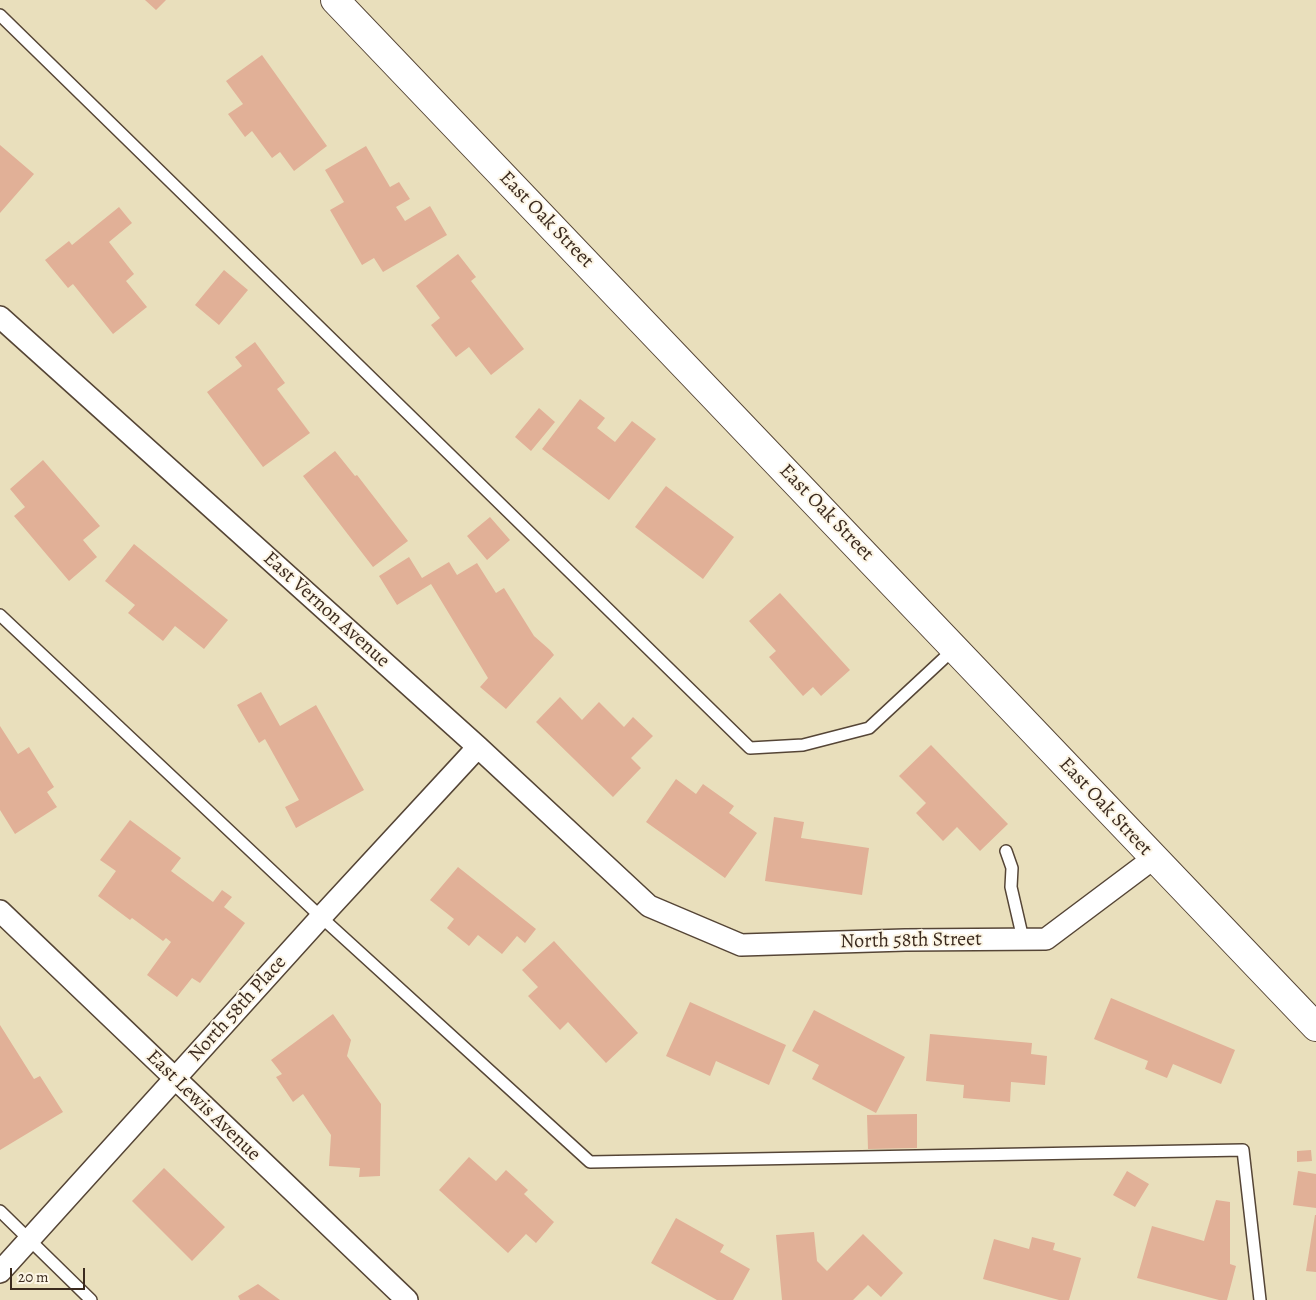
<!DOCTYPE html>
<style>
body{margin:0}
#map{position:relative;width:1316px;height:1300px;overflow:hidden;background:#e9dfbc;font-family:Alegreya,serif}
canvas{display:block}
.scale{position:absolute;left:10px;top:1268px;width:75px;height:22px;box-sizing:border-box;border:2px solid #3b2a1e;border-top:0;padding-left:6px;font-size:15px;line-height:18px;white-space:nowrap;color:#3b2a1e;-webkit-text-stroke:4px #fcf5e5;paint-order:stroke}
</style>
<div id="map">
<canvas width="1316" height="1300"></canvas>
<div class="scale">20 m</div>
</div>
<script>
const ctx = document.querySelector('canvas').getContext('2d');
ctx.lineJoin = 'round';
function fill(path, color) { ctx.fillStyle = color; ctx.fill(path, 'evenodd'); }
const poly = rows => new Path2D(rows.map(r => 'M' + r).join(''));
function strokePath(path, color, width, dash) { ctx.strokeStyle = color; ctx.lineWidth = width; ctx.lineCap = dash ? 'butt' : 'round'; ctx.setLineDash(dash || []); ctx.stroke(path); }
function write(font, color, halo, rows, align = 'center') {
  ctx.font = font + ' Alegreya,serif'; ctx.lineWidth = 4; ctx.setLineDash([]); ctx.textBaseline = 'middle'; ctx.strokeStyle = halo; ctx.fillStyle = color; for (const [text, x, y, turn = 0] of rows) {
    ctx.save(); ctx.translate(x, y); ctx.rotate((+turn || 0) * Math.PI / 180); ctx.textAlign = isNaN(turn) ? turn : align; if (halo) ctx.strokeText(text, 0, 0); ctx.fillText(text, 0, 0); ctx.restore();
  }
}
const building = poly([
 [145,0,166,0,156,10],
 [262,55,327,146,294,171,280,152,272,158,252,131,245,137,228,114,243,104,226,81],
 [0,145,34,174,0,213],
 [366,146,390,187,399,182,410,199,396,207,405,221,430,206,447,235,383,272,374,258,362,265,330,210,344,202,325,170],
 [119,207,132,223,109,242,134,274,126,281,147,307,113,334,73,284,68,288,45,260,69,241,72,245],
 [458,254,476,277,471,281,524,349,491,375,469,347,456,357,431,325,440,318,416,286],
 [224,270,248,290,219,325,195,305],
 [255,342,285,383,277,389,310,433,263,467,207,392,242,366,235,357],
 [580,399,605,418,597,428,615,442,632,421,656,439,609,500,542,449],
 [539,408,555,422,531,451,515,437],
 [335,451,355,476,357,475,408,541,373,567,303,476],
 [43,460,100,526,83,540,97,557,69,581,14,516,25,507,10,489],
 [666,486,734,537,703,579,635,527],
 [490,517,510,540,487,560,467,536],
 [134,544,228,620,204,649,175,626,163,641,128,613,135,605,105,581],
 [409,557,422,578,449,562,457,575,477,563,496,593,504,588,534,636,550,650,554,655,506,709,480,687,488,678,431,584,397,605,379,576],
 [780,593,850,670,821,696,813,687,803,696,769,657,776,651,749,621],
 [261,692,280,726,316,705,364,790,296,828,285,807,299,800,265,739,259,743,237,705],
 [560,697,582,720,599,702,624,727,633,717,653,736,631,758,641,768,613,797,536,722],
 [0,726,18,754,29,747,54,787,47,792,57,807,15,834,0,810],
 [931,745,1008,824,980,851,957,827,943,841,916,813,926,803,899,776],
 [676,779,696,794,703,784,734,806,729,813,757,833,725,878,646,822],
 [774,817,804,822,801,838,869,848,862,895,765,881],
 [130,820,181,858,171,871,213,902,222,890,232,897,224,907,245,923,200,983,192,978,177,997,147,975,171,942,166,938,163,941,132,918,130,920,98,896,116,871,100,860],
 [458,867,536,929,525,943,517,936,502,954,478,935,469,946,447,928,454,919,430,900],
 [554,941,638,1033,606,1063,568,1022,560,1030,528,996,538,987,522,970],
 [1111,998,1235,1050,1221,1084,1173,1064,1167,1078,1145,1069,1148,1061,1094,1039],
 [690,1002,786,1045,769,1085,716,1061,710,1076,666,1056],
 [814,1010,905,1057,876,1113,812,1079,819,1065,792,1051],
 [333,1014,351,1040,347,1056,381,1104,380,1176,359,1177,360,1168,329,1166,331,1135,303,1094,293,1102,276,1077,282,1074,271,1060],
 [0,1025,34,1079,40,1076,63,1112,0,1150],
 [930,1034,1032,1043,1031,1054,1047,1056,1045,1085,1011,1082,1010,1102,963,1098,964,1085,926,1081],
 [917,1114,917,1148,868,1149,867,1115],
 [1311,1150,1312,1161,1297,1162,1297,1151],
 [469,1157,496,1181,506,1170,528,1190,524,1194,554,1222,536,1243,526,1234,508,1253,439,1190],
 [164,1168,225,1227,192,1261,132,1201],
 [1127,1171,1149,1184,1135,1207,1113,1195],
 [1298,1171,1316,1174,1316,1208,1293,1205],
 [1216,1200,1230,1202,1230,1264,1236,1266,1227,1300,1219,1300,1137,1278,1152,1226,1204,1241],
 [1315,1215,1316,1215,1316,1272,1306,1271],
 [676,1218,724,1245,720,1252,750,1269,733,1300,717,1300,651,1263],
 [814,1232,817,1261,827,1271,863,1234,903,1273,881,1297,868,1285,853,1300,782,1300,776,1235],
 [1032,1237,1055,1243,1053,1250,1081,1258,1069,1300,1059,1300,983,1279,994,1239,1029,1249],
 [258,1284,280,1300,240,1300,238,1296]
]);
const lane = poly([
 [0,15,750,748,803,745,869,728,955,648],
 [0,615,321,917,590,1162,1243,1150,1260,1300],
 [1006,851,1012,868,1011,887,1023,939],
 [0,1211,91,1300]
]);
const street = poly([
 [0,317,478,747,649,906,741,945,905,940,1046,939,1154,858],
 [0,911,407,1300],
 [0,1272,321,917,478,747]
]);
const secondary = poly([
 [335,0,1316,1027]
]);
const streetNames = [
 ["East Oak Street",546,220,46],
 ["East Oak Street",826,513,46],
 ["East Vernon Avenue",326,610,42],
 ["East Oak Street",1105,807,47],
 ["North 58th Street",911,941,-1],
 ["North 58th Place",238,1009,-48],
 ["East Lewis Avenue",203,1106,44]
];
fill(building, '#e1b097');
strokePath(lane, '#554536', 14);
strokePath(street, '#554536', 24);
strokePath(secondary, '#554536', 30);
strokePath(lane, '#fff', 11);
strokePath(street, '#fff', 21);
strokePath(secondary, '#fff', 28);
write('20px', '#3b2a1e', '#fcf5e5', streetNames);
</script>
